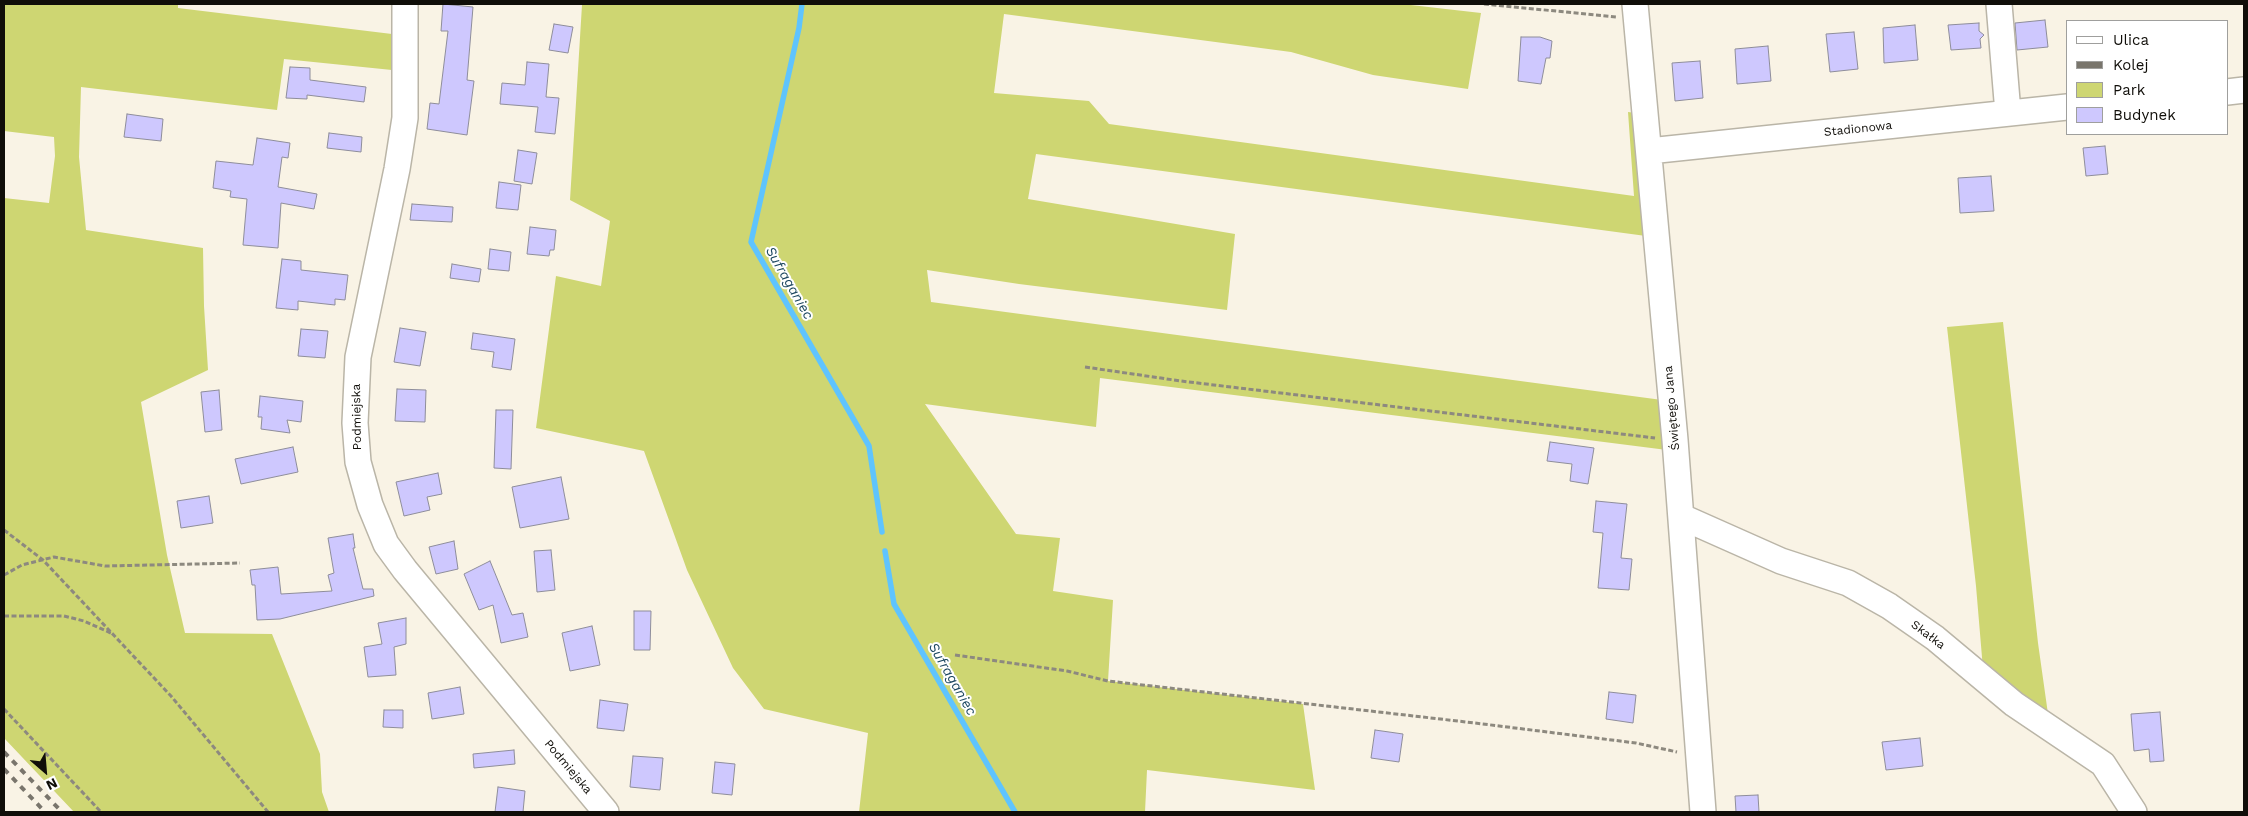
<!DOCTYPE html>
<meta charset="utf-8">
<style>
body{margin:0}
#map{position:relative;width:2248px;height:816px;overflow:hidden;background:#f9f3e5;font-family:"Work Sans",sans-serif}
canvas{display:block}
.frame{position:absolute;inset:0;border:5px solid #100e09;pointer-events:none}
.legend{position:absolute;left:2066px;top:20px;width:162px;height:115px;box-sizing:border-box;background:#fff;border:1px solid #9f9f9d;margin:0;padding:6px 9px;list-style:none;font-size:15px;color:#100e09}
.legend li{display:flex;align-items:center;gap:10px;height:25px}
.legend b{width:25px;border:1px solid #9f9f9d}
.north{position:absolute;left:20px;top:746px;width:50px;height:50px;-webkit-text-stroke:4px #fff;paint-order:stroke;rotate:153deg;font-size:14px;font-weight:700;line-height:20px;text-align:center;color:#100e09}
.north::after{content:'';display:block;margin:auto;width:18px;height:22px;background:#100e09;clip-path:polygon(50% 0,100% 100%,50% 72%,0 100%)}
</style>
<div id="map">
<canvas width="2248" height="816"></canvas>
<div class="frame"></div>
<ul class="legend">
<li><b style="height:6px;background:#fff"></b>Ulica</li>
<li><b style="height:6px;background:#79756c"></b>Kolej</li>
<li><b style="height:14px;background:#ced672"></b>Park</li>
<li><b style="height:14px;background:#cec8fe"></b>Budynek</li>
</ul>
<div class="north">N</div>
</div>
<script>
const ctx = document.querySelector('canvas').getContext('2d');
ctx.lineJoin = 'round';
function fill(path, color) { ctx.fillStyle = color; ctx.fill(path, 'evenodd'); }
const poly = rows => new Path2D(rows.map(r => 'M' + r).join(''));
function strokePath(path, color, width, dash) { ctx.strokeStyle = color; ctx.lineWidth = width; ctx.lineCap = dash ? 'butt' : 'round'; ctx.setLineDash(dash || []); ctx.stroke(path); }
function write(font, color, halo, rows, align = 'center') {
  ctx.font = font + ' "Work Sans",sans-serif'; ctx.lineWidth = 4; ctx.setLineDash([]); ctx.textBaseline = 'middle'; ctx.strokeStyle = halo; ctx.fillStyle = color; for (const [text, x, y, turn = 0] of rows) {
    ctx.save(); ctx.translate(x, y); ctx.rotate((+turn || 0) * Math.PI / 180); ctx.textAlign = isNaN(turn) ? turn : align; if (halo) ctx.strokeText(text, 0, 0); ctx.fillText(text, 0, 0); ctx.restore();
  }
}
const green = poly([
 [4,4,178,4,178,8,392,34,392,70,284,59,277,110,81,87,79,157,86,230,203,248,204,306,208,370,141,402,167,555,185,633,272,634,320,754,322,792,329,812,74,812,4,738,4,198,49,203,55,156,54,137,4,131],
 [571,4,1402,4,1481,13,1468,89,1373,75,1291,52,1004,14,994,93,1089,101,1109,124,1634,196,1628,112,1636,113,1646,236,1036,154,1028,199,1235,234,1227,310,1019,284,927,270,931,302,1662,400,1667,450,1100,378,1096,427,925,404,1016,534,1060,538,1053,591,1113,600,1108,681,1303,704,1315,790,1147,770,1145,812,859,812,868,733,764,709,733,668,687,570,644,451,536,428,556,276,601,286,610,221,570,200,582,5],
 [2003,322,2038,643,2048,714,1983,669,1976,586,1947,327]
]);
const stream = poly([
 [802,4,799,28,751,242,869,446,882,532],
 [885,551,894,604,1015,812]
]);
const building = poly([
 [443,4,473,7,467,80,474,81,467,135,427,129,430,103,439,104,448,31,441,31,443,4],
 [2045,20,2048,47,2017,50,2015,23,2045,20],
 [1979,23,1979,31,1984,35,1980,39,1981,48,1951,50,1948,25,1979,23],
 [554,24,573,27,568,53,549,50,554,24],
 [1915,25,1918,60,1884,63,1883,28,1915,25],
 [1854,32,1858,69,1830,72,1826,34,1854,32],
 [1521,37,1540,37,1552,41,1550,58,1546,58,1541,84,1518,81,1521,37],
 [1768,46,1771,81,1737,84,1735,49,1768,46],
 [1700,61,1703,98,1675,101,1672,63,1700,61],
 [527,62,549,64,546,97,559,98,555,134,535,132,538,107,500,104,502,83,525,85,527,62],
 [290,67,310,68,310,80,366,87,364,102,307,95,307,99,286,98,290,67],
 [127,114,163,119,161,141,124,137,127,114],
 [329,133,362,137,361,152,327,148,329,133],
 [257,138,290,143,288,158,282,157,278,187,317,194,314,209,281,203,278,248,243,245,247,199,230,197,231,191,213,188,216,161,253,165,257,138],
 [2105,146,2108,174,2086,176,2083,148,2105,146],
 [518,150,537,153,532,184,514,181,518,150],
 [1991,176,1994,211,1960,213,1958,178,1991,176],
 [499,182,521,185,518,210,496,208,499,182],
 [412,204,453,207,452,222,410,220,412,204],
 [530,227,556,230,554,250,550,250,549,256,527,254,530,227],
 [490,249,511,252,509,271,488,269,490,249],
 [282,259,301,261,301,270,348,275,345,300,335,299,335,305,298,301,298,310,276,308,282,259],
 [452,264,481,269,479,282,450,278,452,264],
 [400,328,426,332,420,366,394,362,400,328],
 [301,329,328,331,325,358,298,356,301,329],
 [473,333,515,339,511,370,492,367,494,352,471,349,473,333],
 [397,389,426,390,425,422,395,421,397,389],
 [219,390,222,430,205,432,201,392,219,390],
 [260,396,303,401,301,422,287,420,290,433,261,429,262,417,258,417,260,396],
 [496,410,513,410,511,469,494,468,496,410],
 [1550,442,1594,448,1588,484,1570,481,1572,464,1547,461,1550,442],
 [293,447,298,472,241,484,235,459,293,447],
 [438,473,442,494,427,497,430,510,404,516,396,482,438,473],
 [561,477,569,519,520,528,512,487,561,477],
 [209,496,213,523,181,528,177,501,209,496],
 [1596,501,1627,504,1621,558,1632,559,1629,590,1598,588,1603,533,1593,532,1596,501],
 [353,534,355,548,353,548,363,589,373,589,374,596,280,619,257,620,255,585,252,585,250,570,278,567,281,594,332,591,328,575,334,573,328,538,353,534],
 [454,541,458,569,436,574,429,547,454,541],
 [551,550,555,590,537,592,534,551,551,550],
 [490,561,512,615,523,613,528,637,501,643,493,605,479,610,464,574,490,561],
 [634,611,651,611,650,650,634,650,634,611],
 [406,618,406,644,394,647,396,675,368,677,364,647,382,644,378,623,406,618],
 [592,626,600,665,570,671,562,633,592,626],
 [460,687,464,714,432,719,428,693,460,687],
 [1609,692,1636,695,1633,723,1606,719,1609,692],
 [600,700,628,704,624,731,597,728,600,700],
 [384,710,403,710,403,728,383,727,384,710],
 [2160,712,2164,761,2150,762,2149,749,2134,751,2131,714,2160,712],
 [1375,730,1403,734,1399,762,1371,758,1375,730],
 [1920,738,1923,766,1886,770,1882,742,1920,738],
 [514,750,515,764,474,768,473,754,514,750],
 [633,756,663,758,660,790,630,787,633,756],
 [715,762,735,764,732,795,712,793,715,762],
 [498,787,525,791,523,812,495,812,498,787],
 [1758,795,1759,812,1736,812,1735,796,1758,795]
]);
const path = poly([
 [1484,4,1616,17],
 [1085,367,1181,381,1655,438],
 [4,530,43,560,171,696,268,812],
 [4,575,22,565,54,557,105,566,240,563],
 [4,616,64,616,84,621,113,634],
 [955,655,1067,671,1108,681,1475,723,1636,743,1677,752],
 [4,709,101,812]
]);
const minor = poly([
 [405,4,405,118,397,169,358,357,355,423,358,462,370,505,386,544,405,570,606,812],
 [1635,4,1675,440,1703,812],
 [1999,4,2008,113],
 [2227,92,2244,90],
 [1649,151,2067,107],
 [1682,517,1781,561,1848,583,1889,606,1935,638,2014,704,2103,764,2134,812]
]);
const rail = poly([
 [4,752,62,812],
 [4,769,45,812]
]);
const streetNames = [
 ["Stadionowa",1858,129,-6],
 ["Świętego Jana",1672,408,-95],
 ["Podmiejska",357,417,-91],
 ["Skałka",1928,635,37],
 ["Podmiejska",568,767,50]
];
const waterNames = [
 ["Sufraganiec",789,283,60],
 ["Sufraganiec",952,679,60]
];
fill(green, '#ced672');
strokePath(stream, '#5fc4fe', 5.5);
fill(building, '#cec8fe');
strokePath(building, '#8e8d9a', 1);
strokePath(minor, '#bab5a7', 28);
strokePath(path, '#8d897f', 3, [5, 2.5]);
strokePath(minor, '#fff', 25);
strokePath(rail, '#79756c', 4, [6, 6]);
write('12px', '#100e09', '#fff', streetNames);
write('italic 14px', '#1e4860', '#fff', waterNames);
</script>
